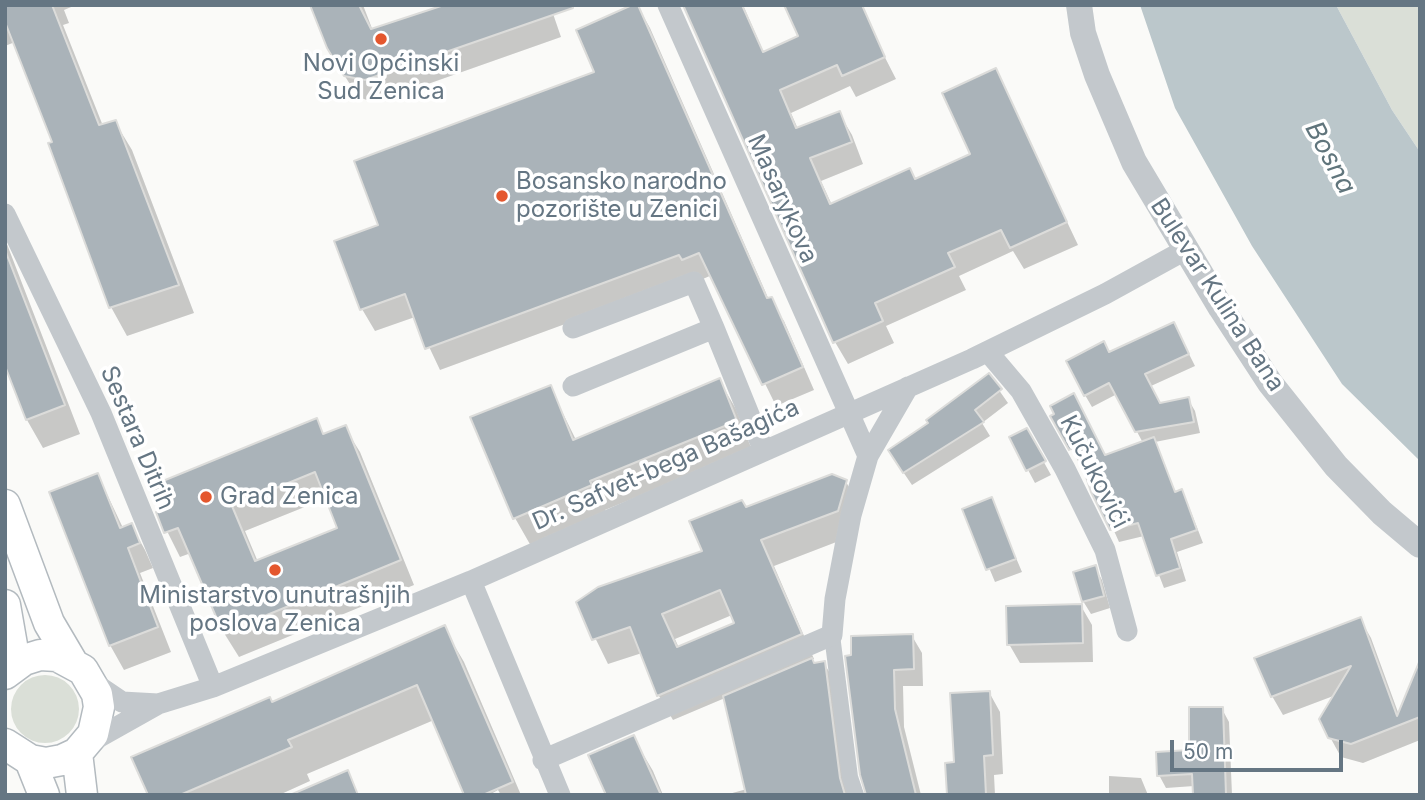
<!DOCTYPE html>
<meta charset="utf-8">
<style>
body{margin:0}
#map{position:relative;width:1425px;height:800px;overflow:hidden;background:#fafaf8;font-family:Inter,sans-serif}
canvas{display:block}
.frame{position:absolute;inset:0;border:7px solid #657683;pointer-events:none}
.scale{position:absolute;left:1170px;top:740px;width:173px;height:32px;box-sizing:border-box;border:4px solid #657683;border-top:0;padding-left:9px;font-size:21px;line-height:24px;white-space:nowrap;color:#657683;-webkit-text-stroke:5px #fff;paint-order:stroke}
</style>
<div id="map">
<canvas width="1425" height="800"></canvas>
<div class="frame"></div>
<div class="scale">50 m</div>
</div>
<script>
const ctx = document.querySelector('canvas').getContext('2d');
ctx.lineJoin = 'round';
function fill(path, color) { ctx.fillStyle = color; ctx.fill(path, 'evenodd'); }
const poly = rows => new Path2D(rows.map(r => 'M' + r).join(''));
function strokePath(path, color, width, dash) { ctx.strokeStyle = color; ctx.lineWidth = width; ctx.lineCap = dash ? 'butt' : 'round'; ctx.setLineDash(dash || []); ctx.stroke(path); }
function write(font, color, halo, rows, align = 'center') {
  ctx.font = font + ' Inter,sans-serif'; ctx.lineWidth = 7; ctx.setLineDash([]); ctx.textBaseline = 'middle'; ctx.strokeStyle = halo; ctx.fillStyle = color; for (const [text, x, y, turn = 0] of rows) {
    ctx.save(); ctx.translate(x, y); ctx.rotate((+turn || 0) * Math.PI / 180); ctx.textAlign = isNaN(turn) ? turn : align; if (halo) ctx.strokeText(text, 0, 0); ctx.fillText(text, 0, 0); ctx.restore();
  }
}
const green = poly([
 [1336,5,1420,5,1420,152,1392,110],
 '11 709a34 34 0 1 1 68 0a34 34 0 1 1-68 0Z'
]);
const water = poly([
 [1140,5,1336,5,1392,110,1420,152,1420,461,1342,384,1252,246,1175,108]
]);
const shadow = poly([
 [5,5,76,5,64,10,69,23,63,25,103,126,115,122,132,150,194,313,127,336,111,307,54,143,15,42,5,46],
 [313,5,363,5,373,31,550,5,561,37,391,97,367,100,358,97,336,62],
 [637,5,650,28,769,300,784,321,814,390,776,406,712,275,696,282,693,277,440,370,415,317,375,331,362,309,380,226,597,73],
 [696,5,743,5,764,53,873,34,896,79,856,97,850,86,791,113,798,129,839,113,852,135,863,164,821,181,832,205,916,181,973,155,995,70,1078,245,1024,269,1013,251,959,276,966,290,886,326,894,343,848,364,835,342,687,9],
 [5,239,80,434,43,448,27,420,5,361],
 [1180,336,1195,366,1151,386,1160,405,1188,399,1195,411,1200,433,1155,442,1176,493,1181,491,1188,504,1203,543,1177,552,1186,581,1164,588,1144,536,1119,542,1082,459,1078,461,1053,417,1106,457,1143,443,1117,394,1092,407,1085,395,1109,354],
 [989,376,1008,403,982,423,990,436,912,485,897,463,930,424],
 [719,380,736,409,752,450,605,510,607,514,531,546,515,518,550,387,576,440],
 [316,420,325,436,345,428,360,452,414,585,239,657,224,633,191,553,180,557,158,513],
 [327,498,339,529,258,562,245,531],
 [1026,430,1051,475,1035,483,1011,438],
 [98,475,123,528,131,525,145,550,153,568,140,573,171,652,124,670,110,645],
 [846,482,861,507,852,536,774,566,814,659,811,660,814,665,824,663,834,680,848,795,725,795,747,789,725,698,673,720,659,696,642,653,608,664,578,603,705,552,746,509],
 [732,615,736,624,679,648,675,639],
 [991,499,1022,572,995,582,965,510],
 [1095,567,1102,580,1110,608,1091,614,1083,601],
 [1081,606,1092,625,1093,662,1020,663,1009,644],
 [1360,619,1371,638,1399,715,1420,664,1420,740,1363,763,1341,757,1330,737,1336,695,1283,715,1272,696],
 [444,628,464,662,521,795,501,795,498,790,489,795,466,795,434,720,307,774,310,781,279,795,150,795,272,704],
 [912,636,922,653,923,686,903,686,904,727,921,795,868,795,847,658],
 [989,692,1000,712,1003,774,994,775,995,795,949,795,956,764],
 [1222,709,1229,722,1232,795,1194,795,1194,786,1166,788,1159,775,1191,752],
 [633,737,653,771,663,795,608,795],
 [1109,776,1141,778,1148,795,1109,795]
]);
const building = poly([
 [5,5,52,5,99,125,116,120,179,285,109,308,48,143,52,142,5,22,5,5],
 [310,5,359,5,371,29,444,5,573,5,573,8,365,80,344,76,327,48,310,5],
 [632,5,638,5,767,298,772,297,803,367,762,385,699,253,682,260,679,255,425,349,405,294,360,310,334,241,378,225,354,161,594,72,576,30,632,5],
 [683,5,742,5,763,52,798,36,784,5,862,5,885,57,842,76,837,65,780,90,796,128,840,111,852,142,810,158,830,204,910,168,915,179,970,154,942,93,996,68,1067,222,1010,248,1001,230,948,253,955,267,875,303,883,321,833,343,683,5],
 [5,250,65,405,26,420,5,366,5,250],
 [1174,322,1189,354,1145,374,1160,403,1189,397,1194,422,1135,432,1109,383,1084,396,1066,361,1104,341,1109,352,1174,322],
 [989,373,1002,389,975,410,984,422,903,473,888,450,928,423,926,420,989,373],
 [720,378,737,421,590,481,592,485,513,519,470,417,551,385,573,440,720,378],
 [1074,393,1105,455,1154,437,1175,492,1182,489,1197,530,1171,539,1180,568,1156,576,1138,523,1110,530,1091,492,1076,446,1069,450,1050,416,1054,414,1050,406,1074,393],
 [317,418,323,434,346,425,401,560,223,633,178,528,164,533,156,512,163,509,153,485,317,418],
 [315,472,337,528,255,561,232,506,315,472],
 [1027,428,1046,461,1026,471,1009,437,1027,428],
 [98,473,120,528,132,523,140,543,128,548,158,627,109,646,49,492,98,473],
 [832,474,847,480,838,511,761,540,802,634,657,696,630,627,592,640,576,602,598,587,702,551,689,521,742,500,746,507,832,474],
 [720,590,734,623,677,647,662,614,720,590],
 [992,497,1016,559,986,570,962,509,992,497],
 [1096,565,1104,596,1082,602,1073,572,1096,565],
 [1082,604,1083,643,1007,645,1006,606,1082,604],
 [1361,617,1397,716,1420,660,1420,717,1351,744,1328,738,1319,719,1351,666,1271,697,1254,658,1361,617],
 [445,625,513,782,483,795,464,795,417,685,288,740,292,747,180,795,148,795,131,757,270,697,272,702,445,625],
 [913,634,914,669,894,670,895,709,916,795,866,795,860,775,845,656,851,655,851,636,913,634],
 [812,658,814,663,825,661,840,778,845,795,746,795,723,696,812,658],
 [990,691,993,755,984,756,986,795,947,795,945,763,954,762,950,693,990,691],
 [1189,707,1223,707,1226,795,1193,795,1192,774,1157,776,1156,752,1189,750,1189,707],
 [634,735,661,795,606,795,588,755,634,735],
 [348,770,358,795,290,795,348,770]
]);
const pedestrian = poly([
 [832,635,850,777,856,795]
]);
const minor = poly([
 [668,5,868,456],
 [5,214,101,413,213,687],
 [573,328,694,282,714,328],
 [988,352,1021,391,1065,469,1105,550,1127,631],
 [573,386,714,328,763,449],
 [471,581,560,795],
 [91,681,122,702,158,704],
 [85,745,158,704,213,687,471,581,972,359,1105,294,1185,250],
 [543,760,832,635,835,599,851,515,868,456,908,387]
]);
const tertiary = poly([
 [1079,5,1083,33,1097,75,1134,162,1221,308,1270,383,1336,466,1382,513,1420,545]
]);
const secondary = poly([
 [5,505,49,623,72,662],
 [5,605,12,645,10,668],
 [5,674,24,660,40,655,57,656,83,670,97,694,99,707,93,734,77,753,62,760,46,763,30,760,5,744],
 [77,753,82,795],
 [30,760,44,795]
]);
const markers = [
 [381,39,7,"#e4572e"],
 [502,196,7,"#e4572e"],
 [206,497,7,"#e4572e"],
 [275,570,7,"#e4572e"]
];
const poiNames = [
 ["Novi Općinski",381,64],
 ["Sud Zenica",381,92],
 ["Bosansko narodno",516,182,"left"],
 ["pozorište u Zenici",516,210,"left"],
 ["Grad Zenica",220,497,"left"],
 ["Ministarstvo unutrašnjih",275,596],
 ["poslova Zenica",275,624]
];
const streetNames = [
 ["Masarykova",782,199,66],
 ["Bulevar Kulina Bana",1217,295,57],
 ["Sestara Ditrih",137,438,67],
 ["Dr. Safvet-bega Bašagića",666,465,-24],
 ["Kučukovići",1094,472,63]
];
const waterNames = [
 ["Bosna",1330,158,62]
];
fill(green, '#dadfd7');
fill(water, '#bbc7cb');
fill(shadow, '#0003');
fill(building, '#aab3b9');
strokePath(building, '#dcdcda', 2);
strokePath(secondary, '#b3babf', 33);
strokePath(pedestrian, '#c3c8cc', 16);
strokePath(minor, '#c3c8cc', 21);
strokePath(tertiary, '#c3c8cc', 26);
strokePath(secondary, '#fff', 30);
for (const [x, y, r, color] of markers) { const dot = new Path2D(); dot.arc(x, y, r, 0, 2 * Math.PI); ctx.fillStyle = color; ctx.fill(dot); strokePath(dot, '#fff', 2.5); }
write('24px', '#657683', '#fff', poiNames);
write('24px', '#657683', '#fff', streetNames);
write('italic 26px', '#60757c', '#fff', waterNames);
</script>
